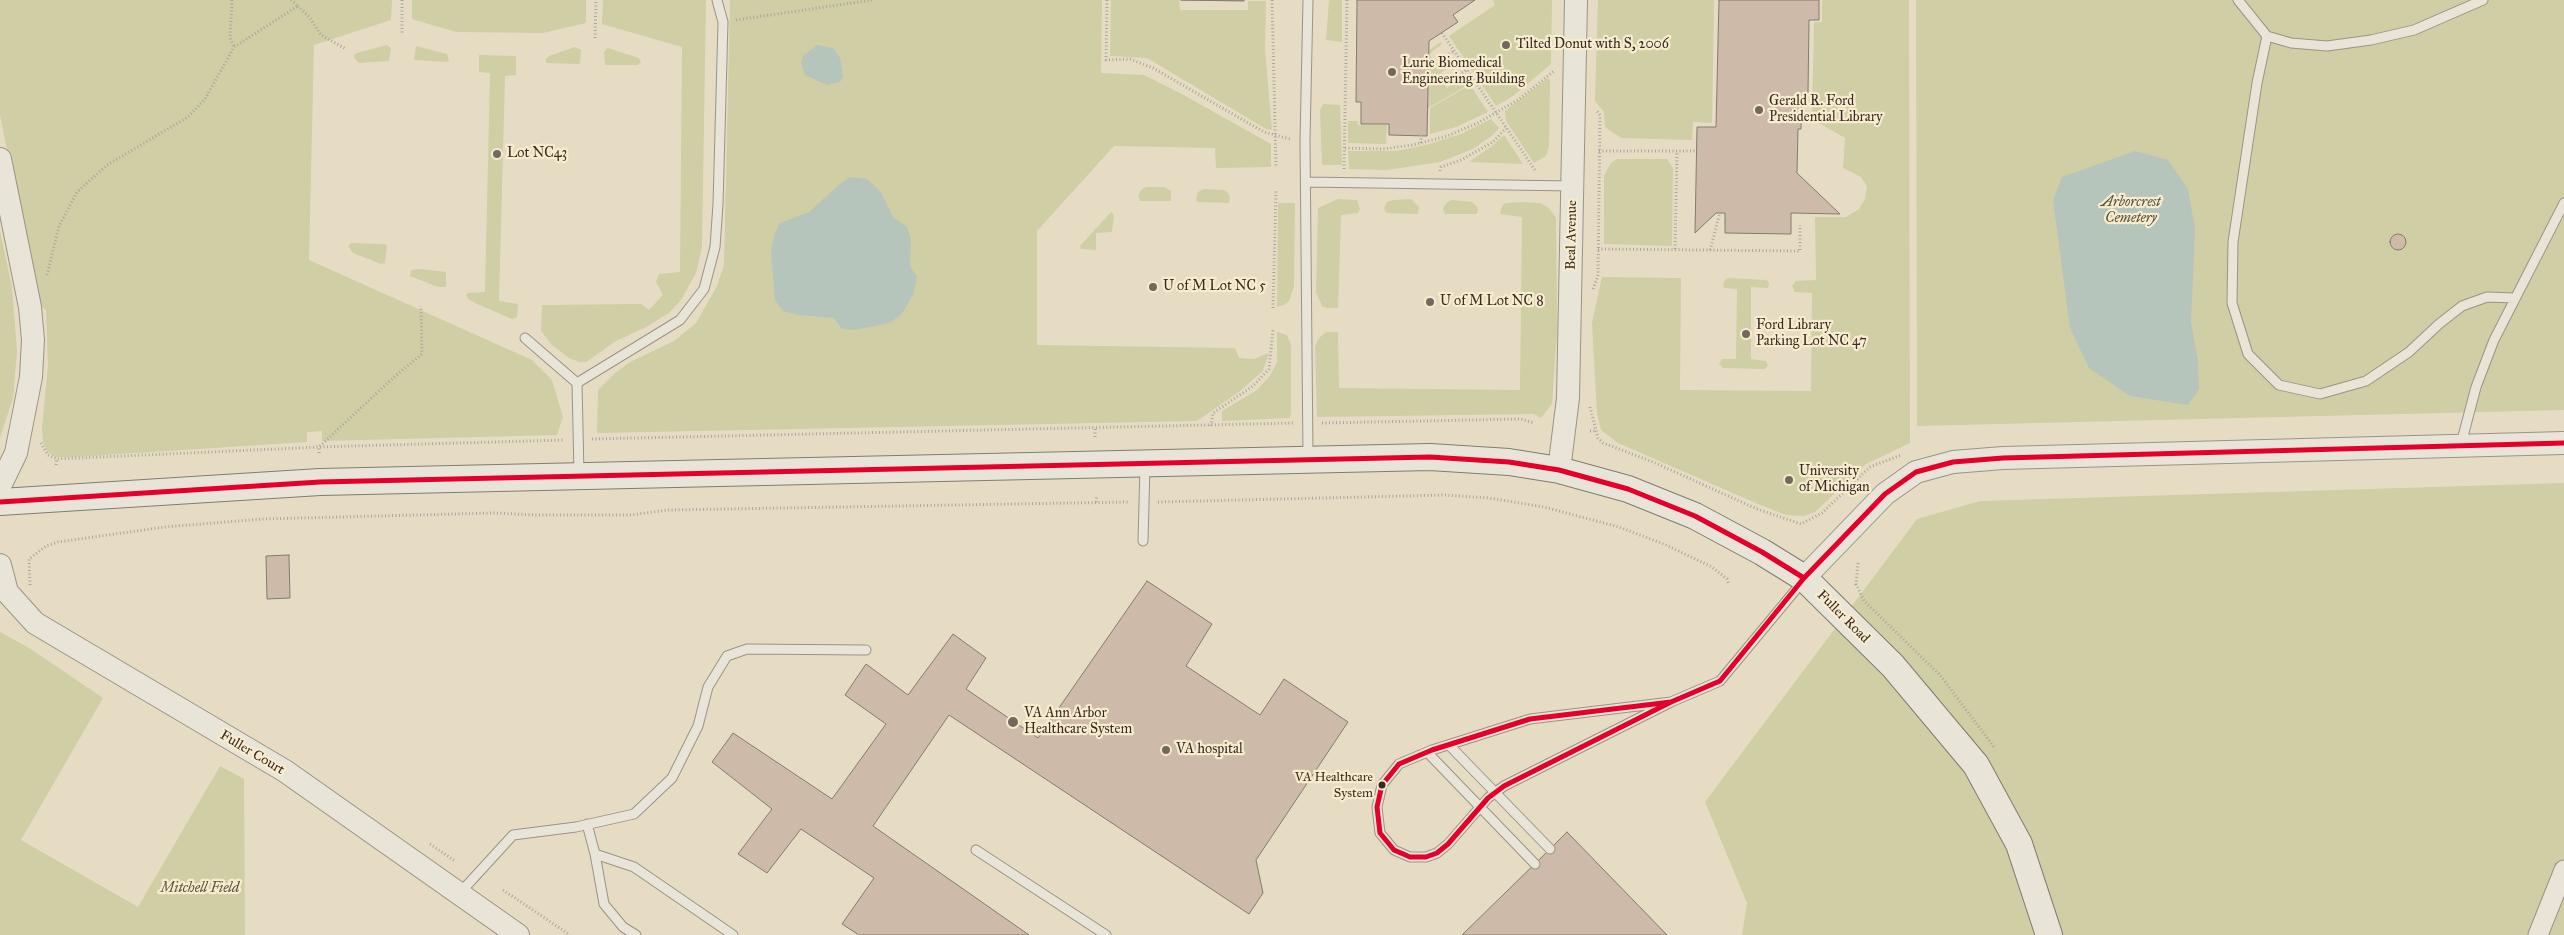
<!DOCTYPE html>
<style>
body{margin:0}
canvas{display:block;background:#e6dcc3}
</style>
<canvas width="2564" height="935"></canvas>
<script>
const ctx = document.querySelector('canvas').getContext('2d');
ctx.lineJoin = 'round';
function fill(path, color) { ctx.fillStyle = color; ctx.fill(path, 'evenodd'); }
const poly = rows => new Path2D(rows.map(r => 'M' + r).join(''));
function strokePath(path, color, width, dash) { ctx.strokeStyle = color; ctx.lineWidth = width; ctx.lineCap = dash ? 'butt' : 'round'; ctx.setLineDash(dash || []); ctx.stroke(path); }
function write(font, color, halo, rows, align = 'center') {
  ctx.font = font + ' "IM FELL Great Primer",serif'; ctx.lineWidth = 4.5; ctx.setLineDash([]); ctx.textBaseline = 'middle'; ctx.strokeStyle = halo; ctx.fillStyle = color; for (const [text, x, y, turn = 0] of rows) {
    ctx.save(); ctx.translate(x, y); ctx.rotate((+turn || 0) * Math.PI / 180); ctx.textAlign = isNaN(turn) ? turn : align; if (halo) ctx.strokeText(text, 0, 0); ctx.fillText(text, 0, 0); ctx.restore();
  }
}
const green = poly([
 [0,0,392,0,391,20,314,45,309,260,532,360,552,380,563,417,557,435,322,441,322,431,307,432,307,442,75,457,55,457,48,452,43,442,42,429,48,365,46,310,38,304,0,115],
 [412,0,586,0,586,23,543,33,456,32,412,19],
 [603,0,706,0,702,247,696,273,681,300,669,313,646,327,616,341,586,362,579,362,569,358,552,345,541,331,542,305,641,304,649,310,663,295,656,282,659,274,680,272,682,47,602,24],
 [730,0,1102,0,1101,73,1144,75,1180,93,1271,144,1271,167,1216,168,1215,148,1114,146,1037,231,1037,345,1235,348,1239,358,1254,359,1269,353,1263,371,1240,391,1197,421,597,433,598,390,615,373,630,362,674,341,696,323,717,286,724,265],
 [1111,0,1179,0,1180,10,1248,10,1248,1,1266,1,1265,49,1272,130,1266,129,1147,58,1110,56],
 [1329,0,1342,0,1342,42,1326,40],
 [1493,0,1552,0,1551,64,1513,96,1496,106,1449,36,1495,5],
 [1598,0,1714,0,1712,123,1693,122,1692,140,1621,138,1605,127,1604,112,1595,101],
 [1822,0,1909,0,1910,443,1866,464,1815,512,1804,516,1786,515,1758,504,1618,443,1601,430,1597,414,1592,323,1602,277,1681,278,1680,390,1811,391,1812,293,1795,292,1792,286,1796,281,1816,280,1815,217,1846,217,1859,209,1865,199,1867,186,1861,177,1843,168,1845,138,1812,119,1814,22,1822,22],
 [1916,0,2564,0,2564,410,1917,426],
 [1441,42,1442,44,1429,54,1438,65,1450,58,1455,63,1438,75,1447,88,1463,77,1468,85,1428,108,1429,50],
 [387,45,391,48,389,61,359,63,355,59,354,55,357,53],
 [416,46,447,54,449,60,447,62,414,60],
 [575,47,581,50,580,64,546,63,546,59,549,56],
 [608,48,639,58,641,62,638,65,605,65,604,52],
 [479,55,516,56,516,75,505,76,499,301,518,304,517,317,512,319,477,304,468,299,466,295,468,293,485,292,490,73,479,72],
 [1548,78,1550,81,1549,147,1546,156,1534,163,1506,121,1505,111],
 [1470,85,1488,112,1456,127,1430,134,1430,108],
 [1323,104,1340,105,1342,165,1322,165,1320,110],
 [1491,119,1499,128,1493,135,1473,149,1440,162,1387,170,1349,169,1348,151,1396,151,1426,145,1461,134],
 [1348,121,1357,121,1358,125,1387,125,1386,144,1348,143],
 [1504,135,1523,164,1469,162,1492,146],
 [1617,159,1667,159,1673,168,1672,246,1604,244,1604,176,1611,163],
 [1146,187,1164,187,1171,191,1171,201,1140,201,1138,196,1141,190],
 [1204,189,1225,190,1230,196,1229,203,1197,202,1196,198,1198,192],
 [1338,199,1357,200,1360,209,1358,213,1341,215,1338,308,1327,308,1322,306,1316,292,1318,208],
 [1411,199,1419,207,1418,214,1386,213,1384,208,1387,202,1393,200],
 [1452,200,1472,202,1478,208,1477,214,1445,214,1443,209,1446,203],
 [1522,202,1540,203,1549,208,1556,218,1557,333,1553,389,1552,404,1541,418,1534,414,1317,417,1315,346,1319,338,1326,332,1338,332,1339,388,1520,390,1522,217,1500,214,1501,208,1505,203],
 [1278,203,1295,203,1294,287,1289,301,1284,305,1277,307],
 [1111,212,1114,215,1112,232,1096,233,1096,250,1081,249,1080,246],
 [0,231,12,287,17,351,13,398,0,438],
 [351,243,385,244,387,246,385,263,381,264,353,253,348,246],
 [419,269,446,272,446,287,438,287,410,276,411,270],
 [1727,278,1767,280,1769,284,1768,288,1751,287,1751,359,1766,361,1768,365,1765,369,1723,368,1719,364,1722,359,1736,359,1737,289,1724,288,1723,283],
 [1277,332,1287,335,1291,345,1291,414,1289,418,1222,421,1222,411,1257,390,1270,376,1277,362],
 [2564,483,2564,935,1742,935,1747,903,1705,802,1917,519,1980,501],
 [0,632,29,648,103,698,21,840,138,907,220,766,244,779,245,935,0,935]
]);
const water = poly([
 [817,45,833,48,840,58,843,77,840,82,827,85,805,75,801,63,803,56],
 [2135,151,2168,160,2188,189,2195,229,2191,322,2198,361,2199,389,2188,405,2130,396,2089,368,2070,328,2053,200,2062,177],
 [850,177,867,179,873,184,882,194,893,217,907,227,911,240,910,266,917,277,913,295,901,315,889,323,855,330,842,329,834,318,798,315,783,311,775,300,771,250,775,233,780,223,809,212,841,183]
]);
const building = poly([
 [1181,0,1244,0,1244,1,1181,0],
 [1357,0,1475,0,1453,15,1458,22,1429,41,1427,136,1389,135,1389,124,1361,124,1361,102,1356,102,1357,0],
 [1719,0,1819,0,1819,20,1809,20,1808,93,1802,93,1801,129,1798,129,1797,173,1840,214,1791,213,1791,234,1725,233,1725,213,1716,213,1695,233,1697,127,1716,127,1719,0],
 '2390 242a8 8 0 1 1 16 0a8 8 0 1 1-16 0Z',
 [289,555,290,598,267,599,266,556,289,555],
 [1147,581,1212,624,1186,666,1260,715,1284,679,1348,722,1256,860,1263,893,1249,914,949,715,873,826,1029,935,859,935,842,924,874,878,801,829,767,873,738,854,772,809,712,762,733,733,832,799,886,724,845,695,866,664,908,695,953,634,986,658,966,689,1038,738,1147,581],
 [1567,832,1667,935,1462,935,1550,849,1567,832]
]);
const path = poly([
 [232,0,230,38,234,47],
 [402,0,402,33],
 [1107,0,1106,60,1130,59,1153,68,1264,132,1290,139],
 [1272,0,1276,168],
 [298,6,310,18,321,35,346,49],
 [736,20,872,0],
 [1442,33,1535,170],
 [595,38,596,0],
 [1449,54,1454,51],
 [1462,73,1467,69],
 [1421,143,1421,135],
 [1345,148,1383,149,1413,145,1447,136,1478,123,1518,100,1554,71],
 [1599,151,1696,151],
 [1344,169,1347,0],
 [1440,171,1441,167,1461,160,1493,142,1506,128],
 [1598,249,1800,251,1800,225],
 [1675,249,1677,151],
 [1710,250,1720,213],
 [47,275,59,226,77,192,107,165,188,117,205,99,234,47,298,6,291,0],
 [1593,289,1598,276,1600,115,1596,110],
 [1273,308,1276,190],
 [1590,407,1598,438,1603,443,1653,462,1757,509,1801,524,1822,513,1870,467,1901,455],
 [1322,423,1521,419,1534,423],
 [1211,426,1213,413,1253,386,1269,369,1273,330],
 [1095,429,1095,437],
 [1590,431,1596,431],
 [592,439,1293,423],
 [41,443,48,455,57,459,319,447,564,440],
 [319,453,319,447,394,377,422,354,421,306],
 [56,465,57,459],
 [1096,502,1097,495],
 [1158,502,1446,495,1489,498,1544,507,1619,527,1666,545,1712,567,1727,579,1729,585],
 [1858,563,1856,584,1864,601,1940,675,1994,747],
 [30,585,29,559,46,546,58,542,165,527,262,519,494,513,536,515,631,515,668,510,1129,502],
 [430,844,455,861],
 [503,890,570,935]
]);
const service = poly([
 [2238,0,2267,36,2291,43,2327,46,2371,40,2414,30,2483,0],
 [2267,36,2257,83,2233,242,2232,303,2248,354,2279,385,2320,394,2366,381,2409,352,2439,324,2462,306,2487,297,2515,298],
 [1306,182,1573,186],
 [525,338,577,383,579,474],
 [577,383,680,320,704,289,715,247,718,204,723,22,717,0],
 [2461,444,2476,387,2494,340,2564,203],
 [1308,457,1305,141,1308,0],
 [1143,541,1145,466],
 [1671,702,1530,719,1432,750,1399,764,1382,785,1377,807,1380,833,1394,850,1410,857,1426,857,1437,853,1448,844,1488,798,1504,786,1671,702,1720,681,1803,581],
 [1449,745,1550,849],
 [1427,752,1535,864],
 [587,824,595,854,604,904,623,927,636,935],
 [976,850,1106,935],
 [595,854,634,867,733,935],
 [459,894,513,835,576,827,634,814,672,778,698,726,708,687,727,656,747,649,866,650]
]);
const minor = poly([
 [2538,935,2564,870]
]);
const tertiary = poly([
 [0,159,30,307,33,340,31,377,16,453,0,486],
 [1559,470,1568,398,1576,0],
 [0,565,7,592,35,623,285,771,518,935],
 [1804,578,1885,494,1916,472,1953,462,2003,458,2564,443]
]);
const secondary = poly([
 [0,502,320,482,1430,457,1509,462,1559,470,1628,489,1695,516,1762,552,1804,578,1893,666,1976,765,2019,844,2049,935]
]);
const bus1 = poly([
 [0,502,320,482,1430,457,1509,462,1559,470,1628,489,1695,516,1762,552,1804,578],
 [1671,702,1504,786,1488,798,1448,844,1437,853,1426,857,1410,857,1394,850,1380,833,1377,807,1382,785,1399,764,1432,750,1530,719,1671,702],
 [1671,702,1720,681,1804,578,1885,494,1916,472,1953,462,2003,458,2564,443]
]);
const markers = [
 [1506,45,5,"#74685c"],
 [1392,72,5,"#74685c"],
 [1759,110,5,"#74685c"],
 [497,154,5,"#74685c"],
 [1153,287,5,"#74685c"],
 [1430,302,5,"#74685c"],
 [1746,334,5,"#74685c"],
 [1789,480,5,"#74685c"],
 [1013,722,6,"#74685c"],
 [1166,750,5,"#74685c"],
 [1382,785,4.5,"#372a25"]
];
const busNames = [
 ["VA Healthcare",1373,778],
 ["System",1373,794]
];
const poiNames = [
 ["Tilted Donut with S, 2006",1516,45],
 ["Lurie Biomedical",1402,64],
 ["Engineering Building",1402,80],
 ["Gerald R. Ford",1769,102],
 ["Presidential Library",1769,118],
 ["Lot NC43",507,154],
 ["U of M Lot NC 5",1163,287],
 ["U of M Lot NC 8",1440,302],
 ["Ford Library",1756,326],
 ["Parking Lot NC 47",1756,342],
 ["University",1799,472],
 ["of Michigan",1799,488],
 ["VA Ann Arbor",1024,714],
 ["Healthcare System",1024,730],
 ["VA hospital",1176,750]
];
const parkNames = [
 ["Arborcrest",2131,203],
 ["Cemetery",2131,219],
 ["Mitchell Field",200,889]
];
const streetNames = [
 ["Beal Avenue",1572,235,-89],
 ["Fuller Road",1843,617,45],
 ["Fuller Court",252,753,31]
];
fill(green, '#cfcea5');
fill(water, '#b6c5bb');
fill(building, '#cdbaa9');
strokePath(building, '#827c6f', 1);
strokePath(service, '#9b9385', 11);
strokePath(minor, '#9b9385', 21);
strokePath(tertiary, '#9b9385', 24);
strokePath(secondary, '#827c6f', 28);
strokePath(path, '#aaa69c', 3, [1, 2.5]);
strokePath(service, '#e9e4d8', 9);
strokePath(minor, '#e9e4d8', 19);
strokePath(tertiary, '#e9e4d8', 22);
strokePath(secondary, '#e9e4d8', 26);
strokePath(bus1, '#e4002b', 5);
for (const [x, y, r, color] of markers) { const dot = new Path2D(); dot.arc(x, y, r, 0, 2 * Math.PI); ctx.fillStyle = color; ctx.fill(dot); strokePath(dot, '#f8ecce', 2); }
write('13px', '#372a25', '#f8ecce', busNames, 'right');
write('14px', '#372a25', '#f8ecce', poiNames, 'left');
write('italic 14px', '#58503f', '#f8ecce', parkNames);
write('14px', '#372a25', '#f8ecce', streetNames);
</script>
